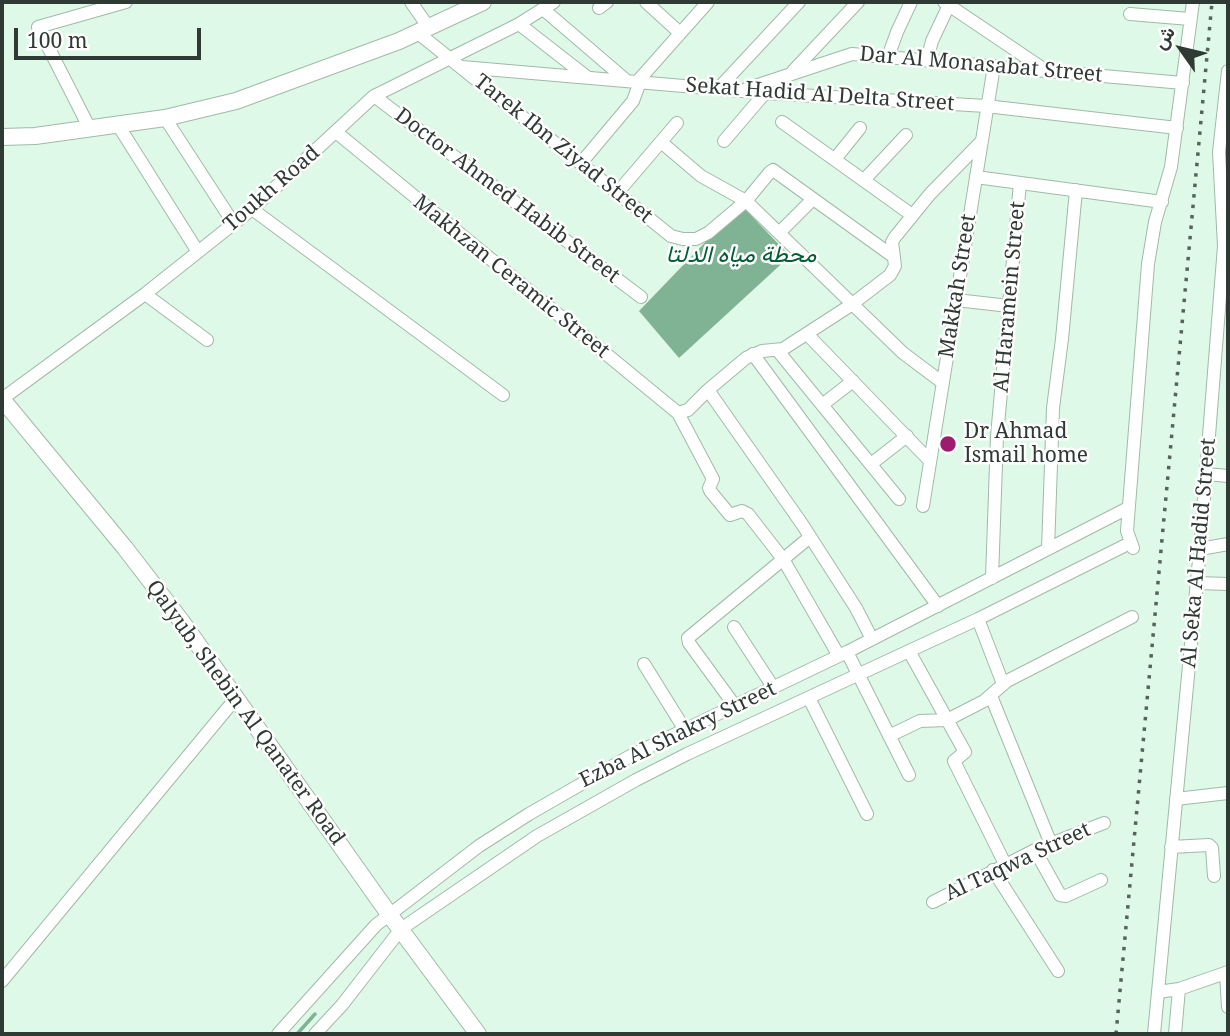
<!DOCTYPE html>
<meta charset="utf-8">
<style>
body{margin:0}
#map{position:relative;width:1230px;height:1036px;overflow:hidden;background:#dff9e8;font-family:"Noto Serif",Vazirmatn,serif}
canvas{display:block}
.frame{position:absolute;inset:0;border:4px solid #303a34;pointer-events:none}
.north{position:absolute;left:1146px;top:14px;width:70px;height:70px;-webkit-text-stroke:5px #fefefe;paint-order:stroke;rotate:304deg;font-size:19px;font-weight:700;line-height:28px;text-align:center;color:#303a34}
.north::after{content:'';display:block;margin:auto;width:24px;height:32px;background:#303a34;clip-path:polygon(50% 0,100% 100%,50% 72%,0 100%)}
.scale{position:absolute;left:14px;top:28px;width:187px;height:32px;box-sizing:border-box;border:4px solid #303a34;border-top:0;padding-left:9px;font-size:21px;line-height:24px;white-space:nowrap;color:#303a34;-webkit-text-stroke:5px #fefefe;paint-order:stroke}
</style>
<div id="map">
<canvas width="1230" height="1036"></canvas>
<div class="frame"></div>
<div class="north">ش</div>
<div class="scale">100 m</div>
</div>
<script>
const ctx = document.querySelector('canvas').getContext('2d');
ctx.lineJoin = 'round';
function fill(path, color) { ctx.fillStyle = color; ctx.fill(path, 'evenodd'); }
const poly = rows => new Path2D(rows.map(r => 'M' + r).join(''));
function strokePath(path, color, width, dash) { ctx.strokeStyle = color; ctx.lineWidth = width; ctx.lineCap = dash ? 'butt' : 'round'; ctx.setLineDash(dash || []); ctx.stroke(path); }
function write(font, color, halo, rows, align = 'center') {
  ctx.font = font + ' "Noto Serif",Vazirmatn,serif'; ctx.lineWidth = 5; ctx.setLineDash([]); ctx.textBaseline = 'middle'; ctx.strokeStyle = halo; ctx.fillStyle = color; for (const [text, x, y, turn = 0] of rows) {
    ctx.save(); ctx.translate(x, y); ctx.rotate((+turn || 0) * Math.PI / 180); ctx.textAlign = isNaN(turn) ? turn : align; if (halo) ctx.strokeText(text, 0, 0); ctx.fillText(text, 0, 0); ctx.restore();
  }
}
const water = poly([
 [741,205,790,256,679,358,639,311]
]);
const stream = poly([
 [297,1034,315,1014]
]);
const minor = poly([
 [411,2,429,28],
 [646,2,680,33],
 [944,2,1045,70],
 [599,8,607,2],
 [543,9,627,81],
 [1130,14,1190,19],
 [519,24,587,77],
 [418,33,671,236,683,239,696,239,708,233,746,201,770,172,773,170,894,257],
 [888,57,897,32,911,2],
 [927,60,932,41,949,5],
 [462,67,765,93,986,106,1177,128],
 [793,71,858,2],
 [637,82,708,2],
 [718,89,799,2],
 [746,89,852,54,1183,83],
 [374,96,641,297],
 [165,118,234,224],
 [782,122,912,215],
 [118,125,198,252],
 [90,129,38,27,126,2],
 [336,132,678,413,688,410,708,390,746,358,762,351,783,349,851,305,890,275,895,266,892,242,895,237,930,194,981,142],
 [724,141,765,93],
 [661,142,701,176,746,201,903,353,943,383],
 [835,159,860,128],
 [581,163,633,101,640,82],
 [976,177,1162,202],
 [864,180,906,135],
 [618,192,677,123],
 [252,209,503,395],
 [779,233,813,199],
 [145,294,207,340],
 [956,300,1009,306],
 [807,334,930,461],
 [778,351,899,499],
 [753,354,938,606],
 [708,390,802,524,856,608,872,639],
 [2,399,145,294,252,209,374,96,519,24,554,2],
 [822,405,853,381],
 [678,413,713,479,709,488,711,492,730,515,742,511,748,514,783,559,839,656],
 [871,464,907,436],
 [1206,474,1228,476],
 [923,506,994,66],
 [1133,548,1127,531,1148,264,1155,222,1171,167,1193,2],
 [1048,549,1053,408,1062,339,1076,190],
 [1200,549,1228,544],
 [992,578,997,436,1020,183],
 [1197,583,1228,584],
 [978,619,1003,684],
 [734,627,773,687],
 [909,651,965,752,954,761,1005,864],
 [847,652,909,775],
 [644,664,685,730],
 [991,696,1051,844],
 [809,698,867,814],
 [735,706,689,643,688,638,810,537],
 [889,736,920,721,947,720,984,701,1007,681,1132,617],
 [1176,799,1228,793],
 [1171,847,1209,845,1212,848,1214,876],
 [1035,850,1060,895,1066,896,1101,880],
 [993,870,1058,971],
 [933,902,1035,850,1104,823],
 [1226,974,1228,1007],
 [2,981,236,698],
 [1158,992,1179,989,1228,972],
 [278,1034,376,925,479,846,529,814,632,755,847,652,1128,508],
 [315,1034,342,1005,401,929,537,836,636,780,687,754,978,619,1130,543],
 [1154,1034,1200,549,1224,246,1219,152,1228,71],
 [1175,1034,1179,989]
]);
const major = poly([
 [2,137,35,136,165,118,236,101,399,41,483,2],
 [2,399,125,548,182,622,389,914,478,1034]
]);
const rail = poly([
 [1116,1034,1212,2]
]);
const markers = [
 [948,444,9,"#9e1c6d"]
];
const streetNames = [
 ["Dar Al Monasabat Street",981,65,5],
 ["Sekat Hadid Al Delta Street",820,95,4],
 ["Tarek Ibn Ziyad Street",563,149,39],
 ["Toukh Road",272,189,-41],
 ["Doctor Ahmed Habib Street",507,196,37],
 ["Makhzan Ceramic Street",511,277,39],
 ["Makkah Street",958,286,-81],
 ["Al Haramein Street",1010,297,-85],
 ["Al Seka Al Hadid Street",1199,553,-85],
 ["Qalyub, Shebin Al Qanater Road",245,713,54],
 ["Ezba Al Shakry Street",678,735,-26],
 ["Al Taqwa Street",1018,862,-25]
];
const poiNames = [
 ["Dr Ahmad",964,432],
 ["Ismail home",964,456]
];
const waterNames = [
 ["محطة مياه الدلتا",741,255]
];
fill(water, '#80b393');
strokePath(stream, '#80b393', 3.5);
strokePath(minor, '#a1b9a9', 14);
strokePath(major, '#a1b9a9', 18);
strokePath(minor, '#fff', 12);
strokePath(major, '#fff', 16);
strokePath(rail, '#56635b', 3.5, [3.5, 7]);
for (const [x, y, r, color] of markers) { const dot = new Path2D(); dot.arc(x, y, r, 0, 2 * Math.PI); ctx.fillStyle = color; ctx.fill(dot); strokePath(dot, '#fefefe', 2.5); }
write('21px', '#303a34', '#fefefe', streetNames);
write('21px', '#303a34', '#fefefe', poiNames, 'left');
write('italic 23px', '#005d34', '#fefefe', waterNames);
</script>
